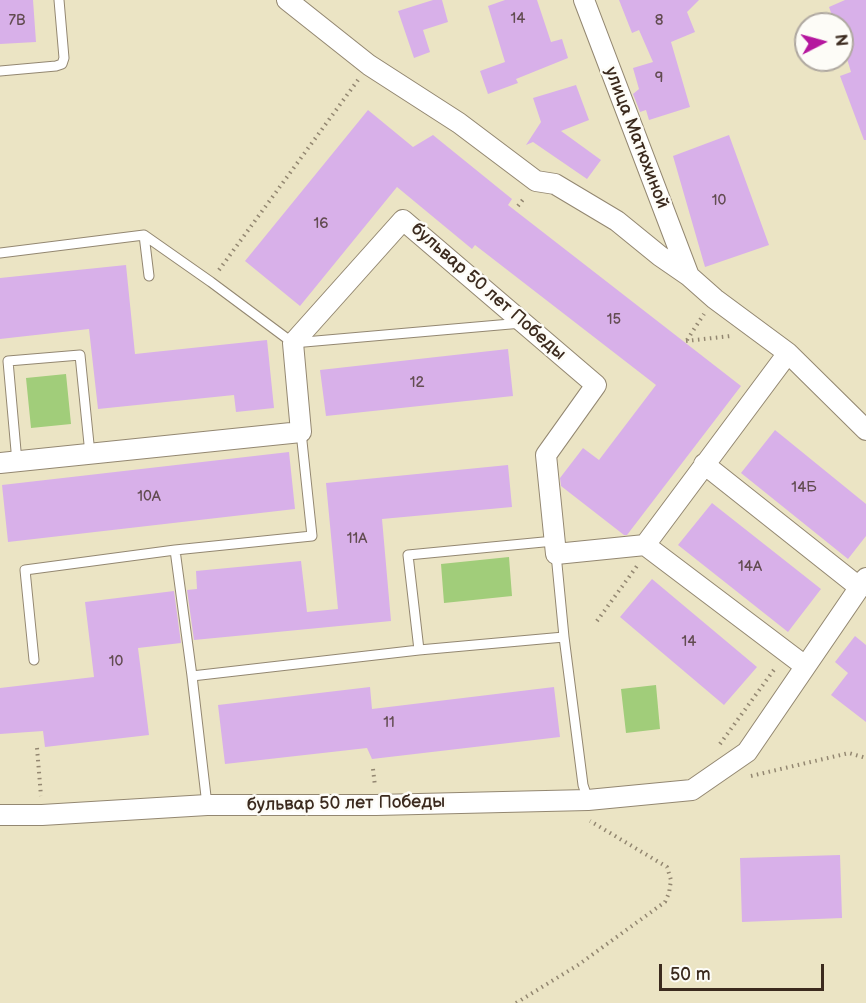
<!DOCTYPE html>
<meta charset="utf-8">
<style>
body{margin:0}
#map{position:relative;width:866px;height:1003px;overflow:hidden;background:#ebe4c4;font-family:"Balsamiq Sans",sans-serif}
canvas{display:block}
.north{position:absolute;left:794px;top:12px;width:60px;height:60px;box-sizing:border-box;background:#fdfcf7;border:2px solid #afa8a0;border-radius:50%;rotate:84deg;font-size:16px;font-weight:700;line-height:24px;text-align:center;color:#3b2a1e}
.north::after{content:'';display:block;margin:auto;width:21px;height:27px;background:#b5179e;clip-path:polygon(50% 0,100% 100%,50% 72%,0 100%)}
.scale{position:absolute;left:659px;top:964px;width:165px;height:27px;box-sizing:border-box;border:3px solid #3b2a1e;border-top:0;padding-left:8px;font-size:18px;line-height:21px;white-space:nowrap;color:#3b2a1e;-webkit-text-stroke:4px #fdfcf7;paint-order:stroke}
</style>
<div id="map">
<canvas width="866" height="1003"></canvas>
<div class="north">N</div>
<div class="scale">50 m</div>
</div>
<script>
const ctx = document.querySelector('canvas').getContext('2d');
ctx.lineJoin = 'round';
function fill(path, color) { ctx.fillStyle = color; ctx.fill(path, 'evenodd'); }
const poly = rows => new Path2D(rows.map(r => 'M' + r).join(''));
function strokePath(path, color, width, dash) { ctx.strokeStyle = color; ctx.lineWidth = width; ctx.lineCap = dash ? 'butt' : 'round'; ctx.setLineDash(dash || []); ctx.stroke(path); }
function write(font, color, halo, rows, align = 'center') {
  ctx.font = font + ' "Balsamiq Sans",sans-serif'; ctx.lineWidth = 5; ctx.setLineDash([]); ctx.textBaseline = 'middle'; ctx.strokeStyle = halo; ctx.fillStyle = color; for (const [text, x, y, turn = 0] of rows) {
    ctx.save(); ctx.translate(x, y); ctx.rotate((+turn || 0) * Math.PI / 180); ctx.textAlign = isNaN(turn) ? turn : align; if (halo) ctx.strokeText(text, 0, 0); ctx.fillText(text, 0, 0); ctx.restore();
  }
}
const green = poly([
 [66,374,71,424,31,428,26,378],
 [509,557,512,596,444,603,441,564],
 [656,685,660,729,626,733,621,689]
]);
const building = poly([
 [0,0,33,0,36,42,0,44],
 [433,0,442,0,448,22,423,30,430,52,414,58,398,11],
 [505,0,537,0,551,42,562,39,568,58,516,79,518,83,488,94,480,71,505,62,488,6],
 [619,0,699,0,687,12,695,32,671,42,690,107,649,120,646,110,640,112,633,94,639,89,633,68,653,62,639,30,632,33],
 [845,0,866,0,866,140,864,140,840,76,851,72,842,42,842,24,835,24,829,7],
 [576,85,589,120,561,131,601,160,587,179,533,142,526,145,541,122,533,98],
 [368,110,413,147,433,135,512,199,508,205,741,386,627,535,624,535,561,486,560,478,583,448,599,460,656,385,475,245,472,249,397,187,300,306,245,261],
 [729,135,769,245,705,267,673,156],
 [126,265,135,354,267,340,274,408,236,412,234,395,98,409,89,329,0,339,0,278],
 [508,349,513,396,326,416,320,370],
 [775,430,866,504,866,536,848,559,741,473],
 [289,452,295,509,8,542,2,485],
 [508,465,512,507,382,519,391,621,194,640,187,590,197,589,196,571,301,561,307,612,338,609,326,483],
 [712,503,821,589,788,632,678,545],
 [652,579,757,667,724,705,620,617],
 [174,591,181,643,138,648,149,735,45,747,43,731,0,734,0,688,94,677,85,602],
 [855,636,866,645,866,722,831,695,848,673,835,662],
 [370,687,372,709,554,687,560,737,372,759,367,748,225,764,218,705],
 [840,855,842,918,742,922,740,858]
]);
const path = poly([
 [518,206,525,197],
 [219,270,358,80],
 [687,340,704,314],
 [686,341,731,336],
 [597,621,637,566],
 [720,744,776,667],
 [37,748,41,796],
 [373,769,375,786],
 [751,776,849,753,866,758],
 [516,1003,578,965,665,902,669,893,671,880,667,867,590,821]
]);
const lane = poly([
 [0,71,56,66,62,64,64,58,59,0],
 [144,235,149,276],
 [0,253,144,235,211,282,293,343,522,323],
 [301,432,312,536,175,550,192,676,419,650,564,637,556,554],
 [17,462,8,361,80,355,90,454],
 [564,637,583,785,588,800],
 [419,650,408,555,554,541],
 [34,660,25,570,175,550],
 [192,676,207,805]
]);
const street = poly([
 [287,0,369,65,459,123,536,181,555,184,617,221,660,256,689,276,715,299,788,353,866,430],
 [584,0,689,276],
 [0,463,301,432,293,343,403,220,596,385,546,455,556,554,645,545,788,353],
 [704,464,859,587],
 [645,545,805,666],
 [0,815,42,815,207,805,376,805,588,800,692,790,747,752,866,578]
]);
const numberNames = [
 ["14",518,19],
 ["7В",17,21],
 ["8",659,21],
 ["9",659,78],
 ["10",719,201],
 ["16",321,224],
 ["15",614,320],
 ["12",417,383],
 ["14Б",804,488],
 ["10А",149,497],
 ["11А",357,539],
 ["14А",750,567],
 ["14",689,642],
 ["10",116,662],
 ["11",389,723]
];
const streetNames = [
 ["улица Матюхиной",636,138,69],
 ["бульвар 50 лет Победы",488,292,41],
 ["бульвар 50 лет Победы",346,804,-1]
];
fill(green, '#a1cd7a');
fill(building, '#d8b0e9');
strokePath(lane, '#938771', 11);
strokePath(street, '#938771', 22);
strokePath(path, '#938771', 4, [1.5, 4.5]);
strokePath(lane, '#fff', 9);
strokePath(street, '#fff', 20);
write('15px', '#624c51', null, numberNames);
write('18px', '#3b2a1e', '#fdfcf7', streetNames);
</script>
